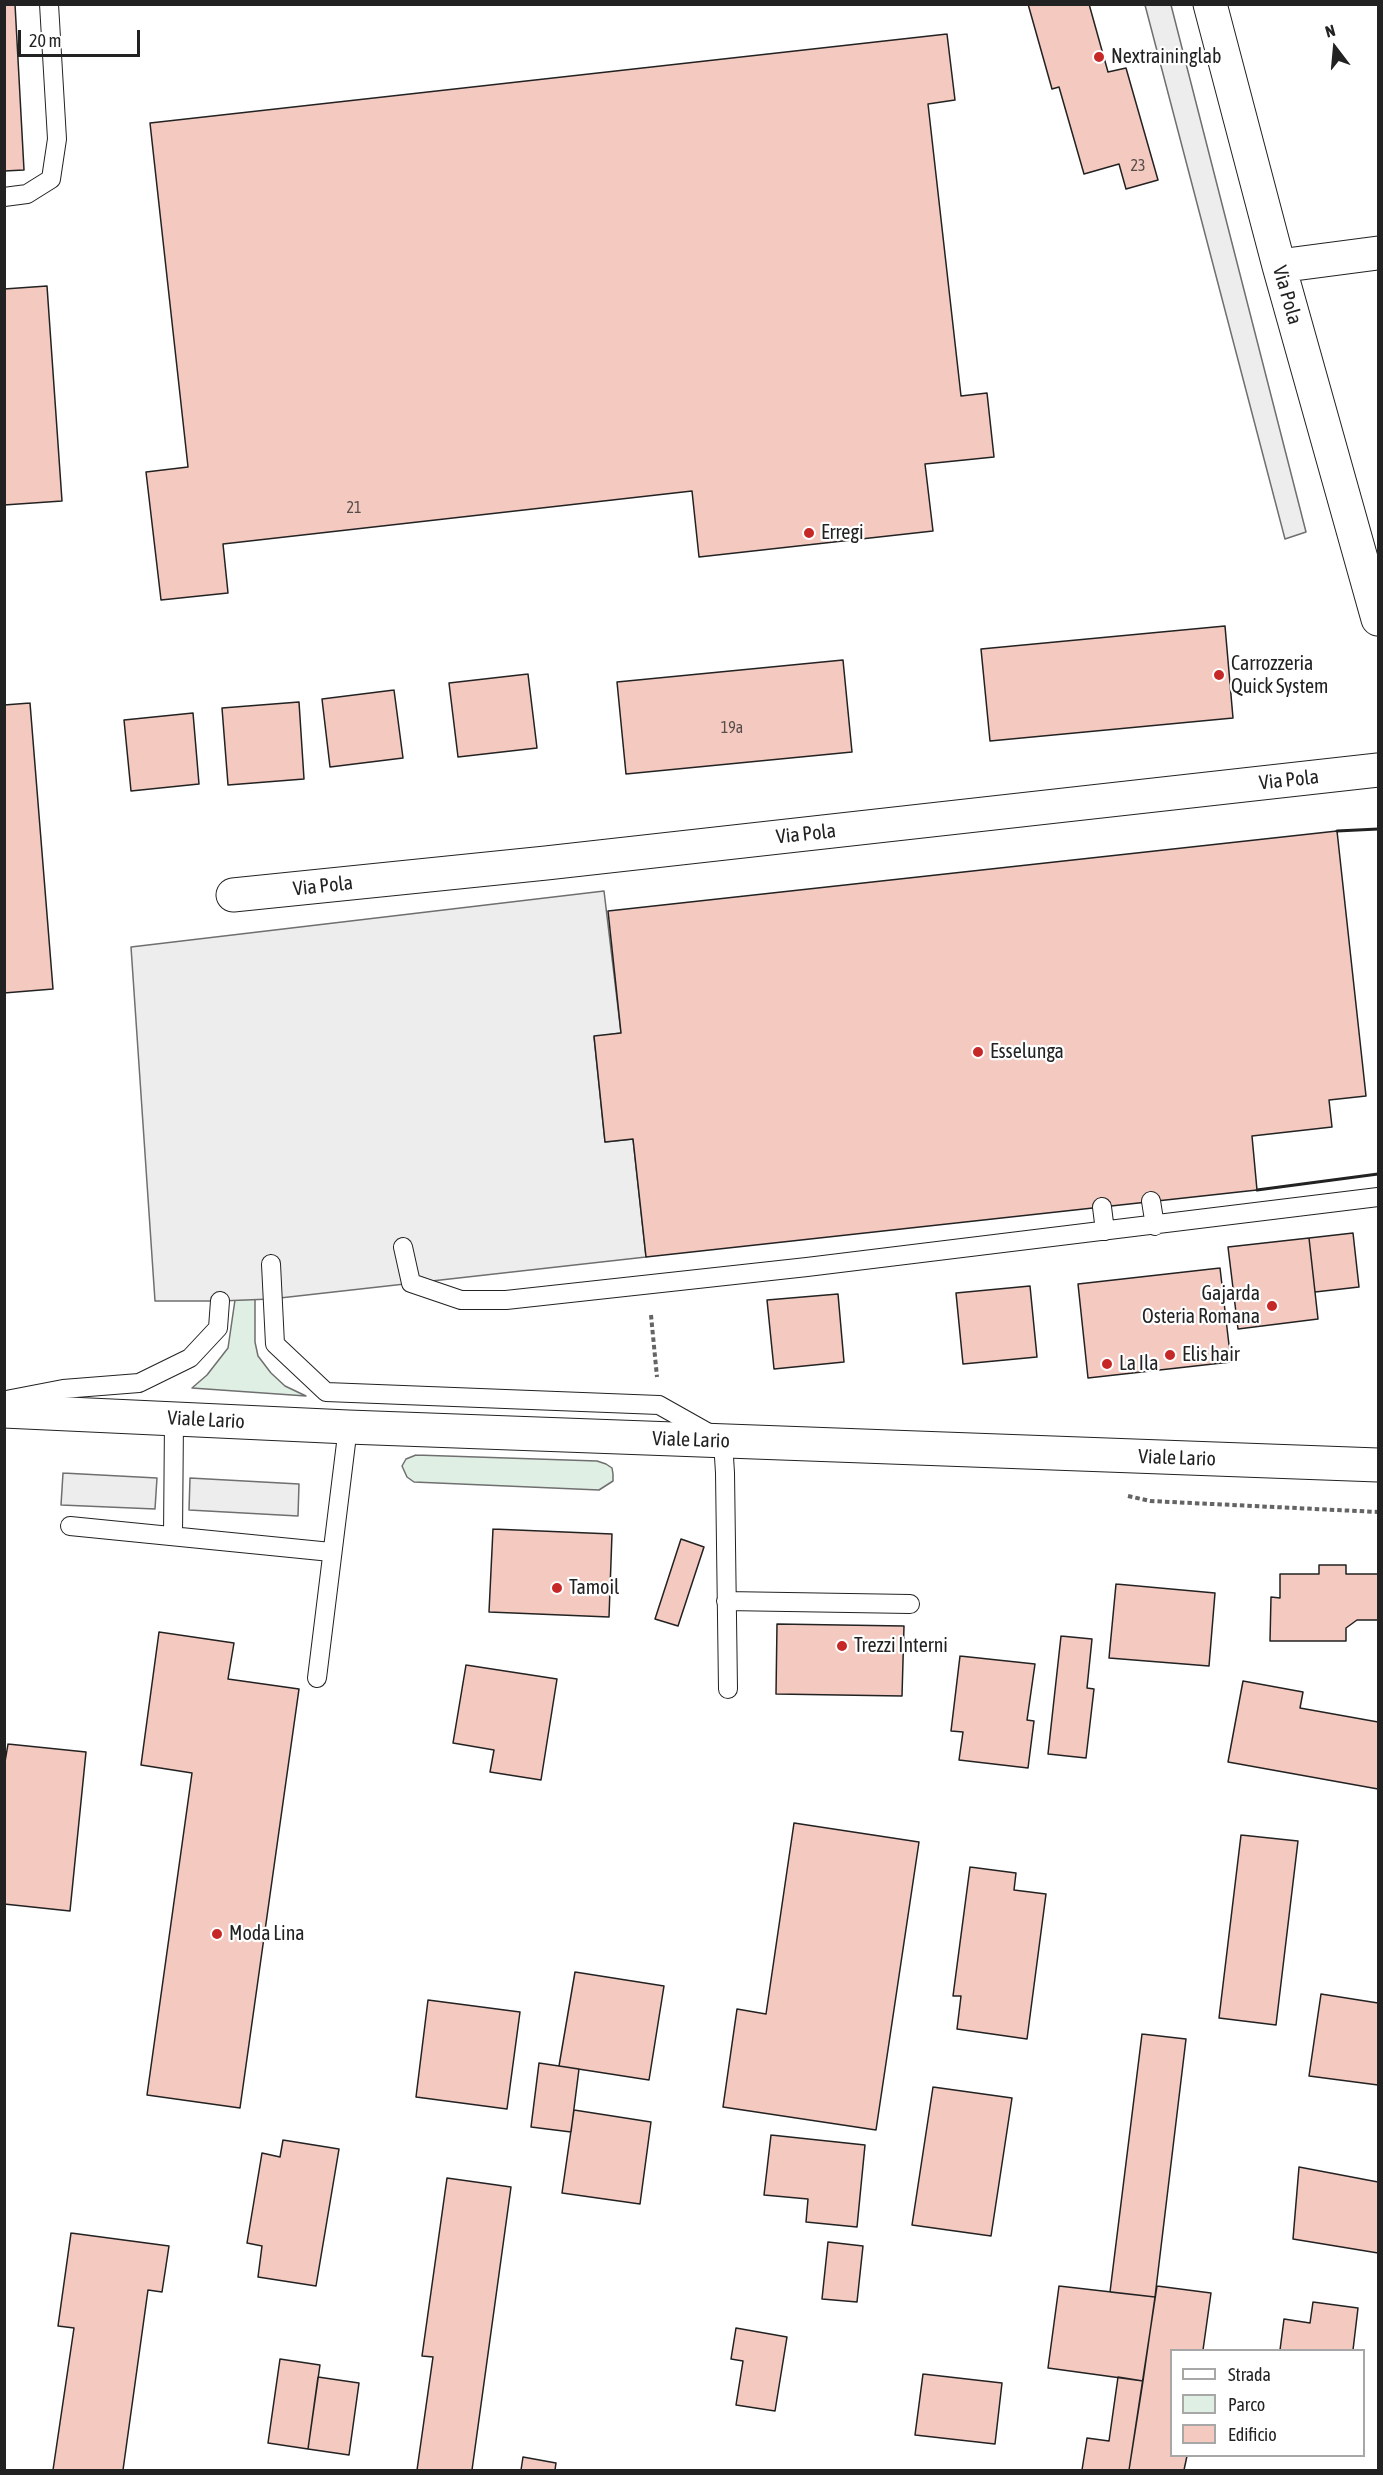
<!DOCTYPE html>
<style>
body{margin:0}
#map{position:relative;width:1383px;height:2475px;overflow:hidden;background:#fff;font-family:"Asap Condensed",sans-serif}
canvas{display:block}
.frame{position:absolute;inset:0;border:6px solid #222;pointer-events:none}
.legend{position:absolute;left:1170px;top:2349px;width:195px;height:108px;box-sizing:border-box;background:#fff;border:2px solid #a7a7a7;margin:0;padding:8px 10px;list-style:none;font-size:18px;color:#222}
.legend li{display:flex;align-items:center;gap:12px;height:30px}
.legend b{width:30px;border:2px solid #a7a7a7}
.north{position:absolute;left:1305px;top:18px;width:60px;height:60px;-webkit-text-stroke:4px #fff;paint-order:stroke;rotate:344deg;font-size:16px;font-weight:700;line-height:24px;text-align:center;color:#222}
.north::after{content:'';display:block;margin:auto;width:21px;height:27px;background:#222;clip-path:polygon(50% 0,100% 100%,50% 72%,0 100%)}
.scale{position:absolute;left:18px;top:30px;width:122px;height:27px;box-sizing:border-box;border:3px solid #222;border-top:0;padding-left:8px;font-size:18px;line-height:21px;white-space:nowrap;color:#222;-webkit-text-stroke:4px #fff;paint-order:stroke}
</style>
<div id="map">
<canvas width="1383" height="2475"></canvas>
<div class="frame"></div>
<ul class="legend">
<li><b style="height:8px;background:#fff"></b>Strada</li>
<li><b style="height:16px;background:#e0efe3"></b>Parco</li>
<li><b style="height:16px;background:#f3c9c0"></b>Edificio</li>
</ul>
<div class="north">N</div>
<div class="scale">20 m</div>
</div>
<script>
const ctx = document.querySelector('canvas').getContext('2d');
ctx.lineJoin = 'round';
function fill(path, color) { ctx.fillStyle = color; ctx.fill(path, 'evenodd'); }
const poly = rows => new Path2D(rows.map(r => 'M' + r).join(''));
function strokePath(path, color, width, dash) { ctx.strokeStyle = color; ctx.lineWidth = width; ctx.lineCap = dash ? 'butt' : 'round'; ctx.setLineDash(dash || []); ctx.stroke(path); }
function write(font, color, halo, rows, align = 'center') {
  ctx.font = font + ' "Asap Condensed",sans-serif'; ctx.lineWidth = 4.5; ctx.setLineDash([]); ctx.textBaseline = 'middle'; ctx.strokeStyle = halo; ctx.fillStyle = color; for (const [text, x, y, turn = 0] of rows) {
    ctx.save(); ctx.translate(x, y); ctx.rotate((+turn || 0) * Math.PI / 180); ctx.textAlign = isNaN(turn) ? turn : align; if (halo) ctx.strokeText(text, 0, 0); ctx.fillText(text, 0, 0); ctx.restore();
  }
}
const green = poly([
 [236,1293,255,1294,255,1342,258,1356,271,1373,285,1386,306,1396,192,1388,207,1375,228,1348,236,1293],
 [416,1455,597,1461,606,1464,612,1468,613,1474,613,1481,599,1490,414,1482,407,1477,402,1466,406,1459,416,1455]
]);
const parking = poly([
 [1145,5,1171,5,1306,532,1285,539,1145,5],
 [604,891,621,1033,594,1037,605,1142,633,1139,646,1257,271,1299,220,1301,155,1301,131,947,604,891],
 [63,1473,157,1478,155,1509,61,1505,63,1473],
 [190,1478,299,1484,298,1516,189,1510,190,1478]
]);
const building = poly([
 [4,4,15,4,24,170,4,171,4,4],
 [1028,4,1089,4,1108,72,1126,68,1158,180,1126,189,1119,164,1084,174,1059,87,1052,89,1028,4],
 [947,34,955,100,928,104,961,396,987,393,994,457,925,464,933,531,699,557,692,491,223,544,228,593,161,600,146,472,188,467,150,123,947,34],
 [47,286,62,501,4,505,4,289,47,286],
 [1225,626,1233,718,990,741,981,649,1225,626],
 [843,660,852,752,626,774,617,682,843,660],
 [528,674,537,748,458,757,449,683,528,674],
 [394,690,403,758,330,767,322,699,394,690],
 [299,702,304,779,228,785,222,708,299,702],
 [30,703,53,989,4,993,4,705,30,703],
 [193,713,199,784,131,791,124,720,193,713],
 [1337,831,1366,1096,1329,1100,1332,1127,1252,1136,1257,1190,646,1257,633,1139,605,1142,594,1036,621,1033,608,911,1337,831],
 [1353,1233,1359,1287,1315,1292,1309,1238,1353,1233],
 [1309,1238,1318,1319,1238,1329,1228,1247,1309,1238],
 [1220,1268,1231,1362,1088,1378,1078,1284,1220,1268],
 [1030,1286,1037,1357,963,1364,956,1293,1030,1286],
 [838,1294,844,1362,774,1369,767,1300,838,1294],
 [493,1529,612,1534,609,1617,489,1612,493,1529],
 [681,1539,704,1547,678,1626,655,1619,681,1539],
 [1319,1565,1346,1565,1346,1574,1378,1574,1378,1620,1357,1620,1346,1628,1346,1641,1270,1641,1271,1597,1280,1598,1280,1574,1319,1574,1319,1565],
 [1116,1584,1215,1593,1209,1666,1109,1658,1116,1584],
 [777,1624,904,1626,902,1696,776,1694,777,1624],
 [159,1632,234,1643,228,1679,299,1689,240,2108,147,2095,192,1773,141,1765,159,1632],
 [1061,1636,1092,1639,1087,1688,1094,1689,1086,1758,1048,1754,1061,1636],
 [960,1656,1035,1664,1027,1720,1034,1721,1028,1768,959,1760,963,1732,951,1731,960,1656],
 [466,1665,557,1679,541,1780,490,1772,494,1750,453,1743,466,1665],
 [1243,1681,1303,1692,1300,1708,1378,1722,1378,1789,1228,1762,1243,1681],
 [8,1744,86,1752,70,1911,4,1904,4,1768,8,1744],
 [794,1823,919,1842,876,2130,723,2107,737,2009,766,2014,794,1823],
 [1241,1835,1298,1841,1276,2025,1219,2018,1241,1835],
 [970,1867,1016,1873,1014,1890,1046,1894,1027,2039,957,2029,961,1996,953,1996,970,1867],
 [575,1972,664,1986,649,2080,559,2066,575,1972],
 [1321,1994,1378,2003,1378,2085,1309,2076,1321,1994],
 [428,2000,520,2012,507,2109,416,2097,428,2000],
 [1142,2034,1186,2039,1155,2297,1110,2292,1142,2034],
 [539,2063,579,2069,571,2132,531,2127,539,2063],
 [933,2087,1012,2098,991,2236,912,2225,933,2087],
 [574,2110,651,2122,640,2204,562,2193,574,2110],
 [771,2135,865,2145,857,2227,806,2222,808,2199,764,2195,771,2135],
 [283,2140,339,2149,316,2286,258,2277,262,2246,247,2243,262,2153,280,2157,283,2140],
 [1299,2167,1378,2182,1378,2253,1293,2239,1299,2167],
 [447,2178,511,2187,472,2470,417,2470,433,2357,422,2356,447,2178],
 [71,2233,169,2246,162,2292,148,2290,123,2470,53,2470,74,2328,58,2326,71,2233],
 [828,2242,863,2246,857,2302,822,2299,828,2242],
 [1059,2286,1155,2297,1143,2381,1048,2368,1059,2286],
 [1157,2286,1211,2293,1203,2350,1172,2350,1172,2456,1187,2456,1184,2470,1129,2470,1157,2286],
 [1313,2302,1358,2308,1353,2350,1280,2350,1284,2319,1310,2323,1313,2302],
 [736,2328,787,2337,775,2411,736,2405,743,2361,731,2359,736,2328],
 [280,2359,320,2365,308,2449,268,2443,280,2359],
 [923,2374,1002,2383,995,2444,915,2435,923,2374],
 [318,2377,359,2383,349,2455,308,2449,318,2377],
 [1118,2377,1143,2381,1129,2470,1082,2470,1087,2438,1109,2441,1118,2377],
 [523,2457,556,2463,555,2470,521,2470,523,2457]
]);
const path = poly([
 [651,1315,657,1377],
 [1128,1496,1150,1501,1378,1512]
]);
const lane = poly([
 [4,197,27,194,51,179,57,139,49,4],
 [1151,1201,1155,1226],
 [1102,1207,1105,1231],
 [403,1247,411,1283,461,1300,506,1300,807,1267,1378,1197],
 [271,1264,275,1344,326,1392,659,1405,723,1441,725,1473,728,1689],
 [6,1400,63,1389,139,1383,190,1358,218,1328,220,1301],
 [70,1526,331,1552],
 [173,1536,174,1419],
 [726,1601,910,1604],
 [317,1678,348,1427]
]);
const street = poly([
 [1210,4,1279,266,1378,619],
 [1279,266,1378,253],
 [233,895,546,863,1378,770]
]);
const secondary = poly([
 [4,1411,348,1427,1378,1465]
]);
const wall = poly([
 [1337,831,1378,829],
 [1257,1190,1378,1174]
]);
const markers = [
 [1099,57,6,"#c62828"],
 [809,533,6,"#c62828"],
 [1219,675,6,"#c62828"],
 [978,1052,6,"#c62828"],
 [1272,1306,6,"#c62828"],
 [1170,1355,6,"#c62828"],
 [1107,1364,6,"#c62828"],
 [557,1588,6,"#c62828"],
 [842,1646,6,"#c62828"],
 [217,1934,6,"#c62828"]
];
const numberNames = [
 ["23",1138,166],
 ["21",354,508],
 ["19a",732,728]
];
const poiNames = [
 ["Nextraininglab",1111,57],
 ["Erregi",821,533],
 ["Carrozzeria",1231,664],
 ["Quick System",1231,687],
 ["Esselunga",990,1052],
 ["Gajarda",1260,1294,"right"],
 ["Osteria Romana",1260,1317,"right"],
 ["Elis hair",1182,1355],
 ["La Ila",1119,1364],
 ["Tamoil",569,1588],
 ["Trezzi Interni",854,1646],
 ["Moda Lina",229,1934]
];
const streetNames = [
 ["Via Pola",1287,295,74],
 ["Via Pola",1289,780,-6],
 ["Via Pola",806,834,-6],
 ["Via Pola",323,886,-6],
 ["Viale Lario",206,1420,3],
 ["Viale Lario",691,1440,2],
 ["Viale Lario",1177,1458,2]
];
fill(green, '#e0efe3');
strokePath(green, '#6f6f6f', 1.5);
fill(parking, '#ededed');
strokePath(parking, '#6f6f6f', 1.5);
fill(building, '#f3c9c0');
strokePath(building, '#222', 1.5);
strokePath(lane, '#222', 20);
strokePath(street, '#222', 35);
strokePath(secondary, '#222', 35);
strokePath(path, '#646464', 4, [4.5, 3]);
strokePath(lane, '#fff', 18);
strokePath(street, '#fff', 33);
strokePath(secondary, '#fff', 33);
strokePath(wall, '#222', 3);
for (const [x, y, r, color] of markers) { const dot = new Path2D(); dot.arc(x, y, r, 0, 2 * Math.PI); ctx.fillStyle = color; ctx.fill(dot); strokePath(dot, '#fff', 2); }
write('16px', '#564c4a', null, numberNames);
write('20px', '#222', '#fff', poiNames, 'left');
write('20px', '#222', '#fff', streetNames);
</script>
